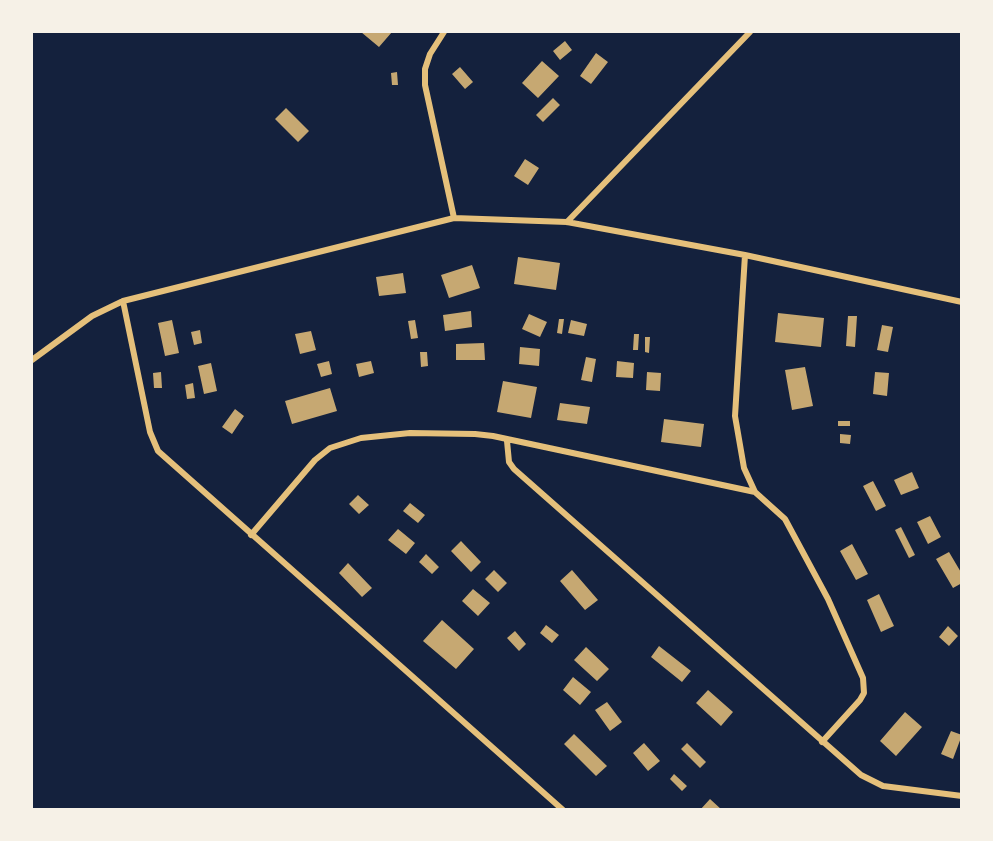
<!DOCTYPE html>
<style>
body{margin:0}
#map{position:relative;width:993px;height:841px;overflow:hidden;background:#14213d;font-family:"PT Sans",sans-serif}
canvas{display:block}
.frame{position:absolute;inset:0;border:33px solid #f6f1e7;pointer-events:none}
</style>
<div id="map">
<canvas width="993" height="841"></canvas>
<div class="frame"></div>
</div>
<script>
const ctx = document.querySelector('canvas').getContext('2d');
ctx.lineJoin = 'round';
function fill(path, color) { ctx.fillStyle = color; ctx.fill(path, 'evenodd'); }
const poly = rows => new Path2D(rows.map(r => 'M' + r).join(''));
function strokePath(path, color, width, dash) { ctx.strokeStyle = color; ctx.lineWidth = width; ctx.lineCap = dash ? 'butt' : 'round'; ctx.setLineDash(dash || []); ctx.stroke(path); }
const building = poly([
 [361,32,392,32,379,47],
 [565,41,572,50,560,60,553,51],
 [596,53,608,62,591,84,580,76],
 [542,61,559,76,538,98,522,83],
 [460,67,473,82,465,89,452,74],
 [397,72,398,85,392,85,391,73],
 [553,98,560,105,543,122,536,115],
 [286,108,309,131,298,142,275,119],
 [525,159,539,168,528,185,514,176],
 [518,257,560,263,556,290,514,284],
 [472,265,480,288,449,298,441,275],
 [403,273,406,293,379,296,376,277],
 [471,311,472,327,445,331,443,315],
 [778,313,824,318,821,347,775,342],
 [529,314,547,322,540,337,522,329],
 [848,316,857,316,855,347,846,346],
 [559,319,564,319,562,334,557,333],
 [172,320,179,353,165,356,158,323],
 [415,320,418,338,411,339,408,321],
 [571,320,587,324,584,336,568,333],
 [882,325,893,327,888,352,877,350],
 [200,330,202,343,194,345,191,332],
 [311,331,316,350,300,354,295,334],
 [634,334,639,334,638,350,633,350],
 [645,337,650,337,649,353,645,352],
 [484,343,485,360,456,360,456,344],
 [520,347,540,349,539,366,519,364],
 [420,352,427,352,428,366,421,367],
 [586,357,596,359,592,382,581,380],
 [329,361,332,374,321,377,317,364],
 [371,361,374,373,359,377,356,364],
 [617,361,634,363,633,378,616,377],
 [211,363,217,391,204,394,198,366],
 [805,367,813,406,792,410,785,370],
 [161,372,162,388,154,388,153,373],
 [647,372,661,373,660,391,646,390],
 [875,372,889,373,887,396,873,394],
 [503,381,537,387,531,418,497,412],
 [193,383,195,398,187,399,185,385],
 [330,388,337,411,292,424,285,401],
 [560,403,590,407,587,424,557,420],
 [235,409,244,416,232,434,222,427],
 [664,419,704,424,701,447,661,442],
 [838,421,850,421,850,426,838,426],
 [840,434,851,435,850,444,840,443],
 [912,472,919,488,901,495,894,480],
 [873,481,886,506,876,511,863,486],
 [358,495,369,505,359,514,349,504],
 [410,503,425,515,418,523,403,511],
 [930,516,941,537,928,544,917,522],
 [901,527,915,555,909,558,895,530],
 [398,529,415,543,406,554,388,540],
 [461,541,481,562,471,572,451,551],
 [852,544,868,574,856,580,840,551],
 [949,552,962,574,962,583,953,588,936,559],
 [426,554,439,567,432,574,419,562],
 [348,563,372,588,362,597,339,573],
 [494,570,507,583,498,592,485,579],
 [572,570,598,600,585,610,560,581],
 [473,589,490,603,478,616,462,601],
 [879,594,894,626,881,632,867,600],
 [442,620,474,649,456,669,423,641],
 [546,625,559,635,552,643,540,633],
 [948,626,958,636,949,646,939,637],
 [515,631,526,644,519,651,507,638],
 [659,646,691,671,682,682,651,657],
 [586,647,609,669,597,681,574,660],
 [573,677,591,692,580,705,563,690],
 [708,690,733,712,721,726,696,703],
 [607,702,622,722,610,731,595,710],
 [905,712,922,727,896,756,880,741],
 [951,731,962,735,953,759,941,754],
 [574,734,607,766,596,776,564,744],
 [644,743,660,761,648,771,633,753],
 [687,743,706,762,700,768,681,749],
 [674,774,687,786,682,791,670,779],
 [710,799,722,810,700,810]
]);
const minor = poly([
 [444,32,430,54,425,69,425,85,454,218],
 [567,222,750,32],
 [745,255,735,416,744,468,755,492],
 [123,301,150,432,158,451,563,810],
 [32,360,92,316,123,301,454,218,567,222,745,255,962,302],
 [507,441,509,462,514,469,861,775,883,786,962,796],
 [251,535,315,460,330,448,361,438,410,433,475,434,493,436,755,492,785,519,828,599,863,678,864,693,860,700,822,742]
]);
fill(building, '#c6a872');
strokePath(minor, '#e5c07b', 6);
</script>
